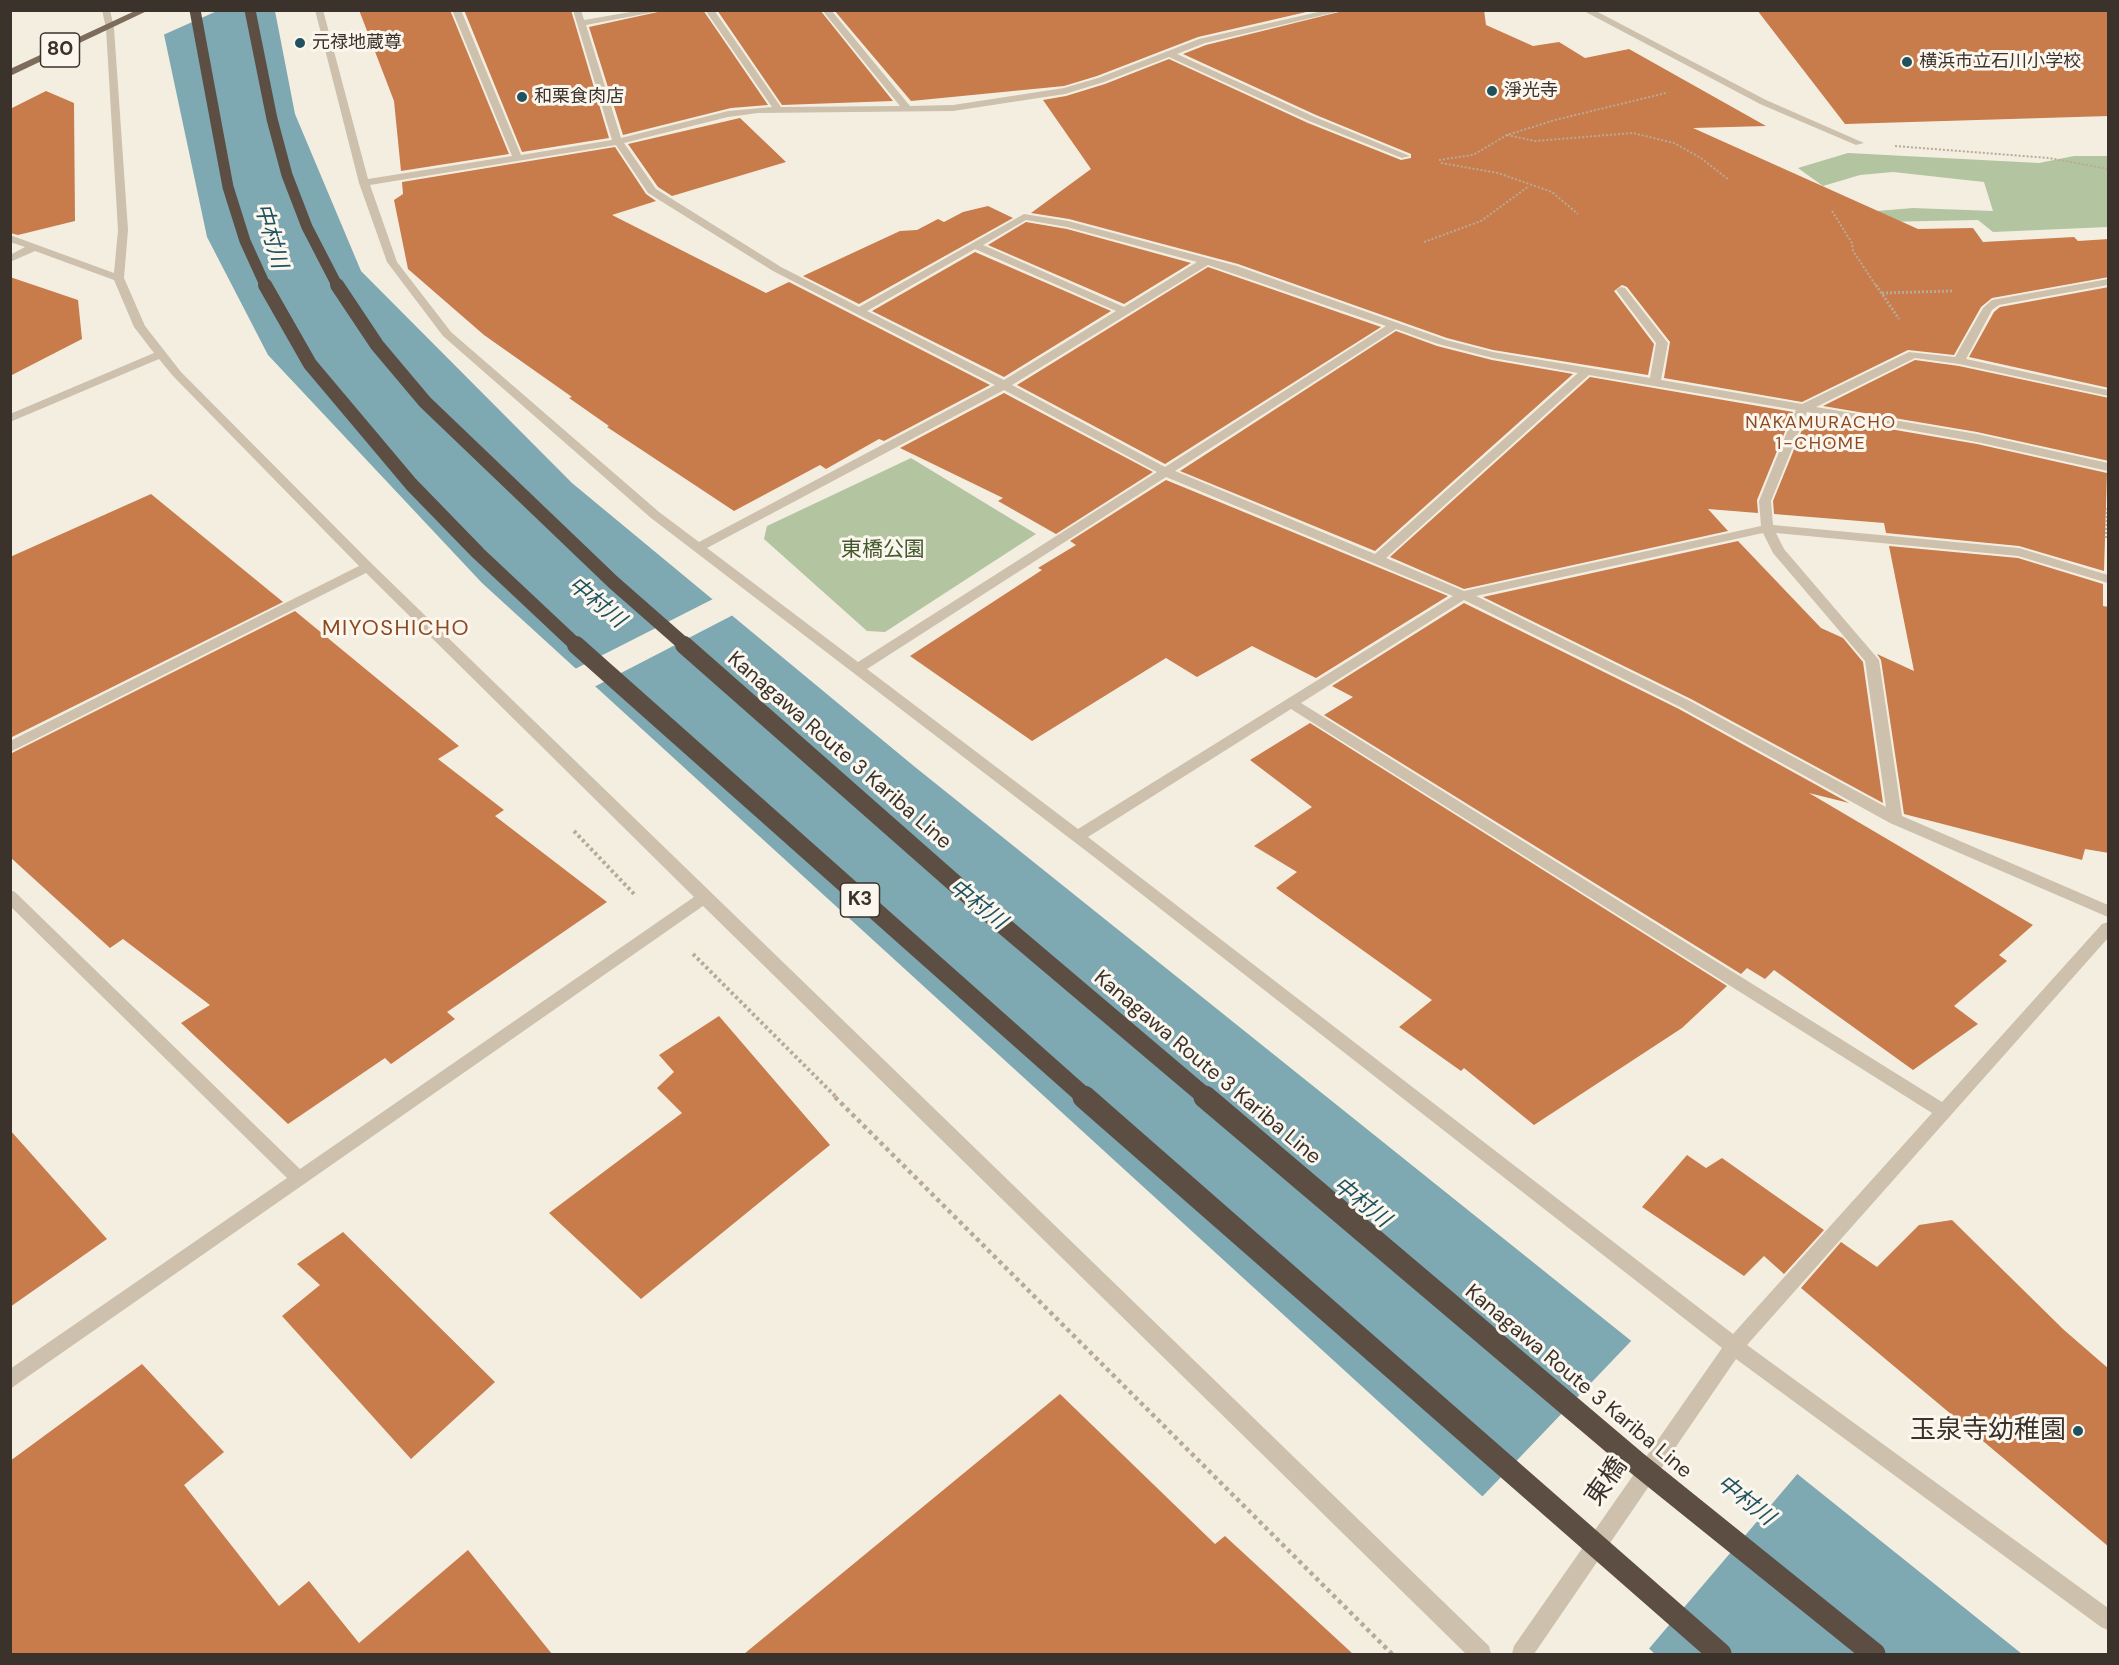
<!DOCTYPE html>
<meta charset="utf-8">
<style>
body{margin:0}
#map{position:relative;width:2119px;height:1665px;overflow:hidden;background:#f4eee1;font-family:"DM Sans",sans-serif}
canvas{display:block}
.frame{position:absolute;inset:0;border:12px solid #3b322b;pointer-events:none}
</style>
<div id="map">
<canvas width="2119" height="1665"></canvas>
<div class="frame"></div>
</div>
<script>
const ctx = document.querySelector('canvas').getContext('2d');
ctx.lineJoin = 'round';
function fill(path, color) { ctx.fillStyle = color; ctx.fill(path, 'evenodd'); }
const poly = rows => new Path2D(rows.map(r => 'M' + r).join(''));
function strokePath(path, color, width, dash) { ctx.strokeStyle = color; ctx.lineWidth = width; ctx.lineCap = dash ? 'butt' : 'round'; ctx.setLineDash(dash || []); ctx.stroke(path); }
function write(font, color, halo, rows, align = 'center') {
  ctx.font = font + ' "DM Sans","Noto Sans JP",sans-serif'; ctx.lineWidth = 6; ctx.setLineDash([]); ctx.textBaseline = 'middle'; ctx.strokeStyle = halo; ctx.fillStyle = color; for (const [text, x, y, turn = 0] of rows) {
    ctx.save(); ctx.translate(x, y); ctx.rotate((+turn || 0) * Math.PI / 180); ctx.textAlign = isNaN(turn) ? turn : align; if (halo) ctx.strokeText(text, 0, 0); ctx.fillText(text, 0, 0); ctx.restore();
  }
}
const green = poly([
 [1848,153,2039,163,2074,156,2108,156,2108,227,1993,232,1978,220,1880,222,1865,212,1913,208,1993,211,1984,182,1893,172,1860,175,1823,186,1798,168],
 [911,458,1036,534,885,632,867,631,764,539,767,526]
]);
const water = poly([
 [159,11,275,11,295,114,361,271,572,483,915,767,2022,1654,1655,1654,482,583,268,355,207,237]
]);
const pier = poly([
 [156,10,217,11,163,35],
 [715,598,735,614,592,688,573,670],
 [1633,1339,1799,1472,1647,1651,1480,1499]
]);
const building = poly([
 [359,10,450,10,509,154,401,171,394,101],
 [464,10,571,10,609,138,522,152],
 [667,10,703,10,768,105,731,108,623,135,589,27],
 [717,10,820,10,893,101,782,105],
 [834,10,1315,10,1198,37,1097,76,1064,86,911,101],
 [1347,10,1484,10,1486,25,1533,46,1559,42,1585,58,1629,49,1766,126,1693,128,1918,229,1973,228,1983,242,2074,237,2078,241,2109,239,2109,277,1992,298,1981,307,1954,355,1908,350,1802,402,1664,378,1670,342,1627,287,1622,285,1614,291,1654,344,1648,375,1493,350,1447,338,1238,264,1069,219,1031,213,1091,169,1043,100,1066,96,1105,84,1169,59,1308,123,1401,160,1411,158,1411,154,1316,115,1183,54,1206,45],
 [1757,10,2109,10,2109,116,1845,124],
 [46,91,74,103,75,221,18,235,10,233,10,109],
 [740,118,786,162,672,196,658,187,628,144],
 [615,147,646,194,656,201,612,215,766,293,789,282,990,385,884,441,879,439,826,469,820,465,734,511,607,427,609,426,569,398,572,397,484,335,408,269,394,200,403,194,402,182],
 [988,206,1013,218,859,304,803,276,900,231,917,230,938,219,944,222,963,212],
 [1026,222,1067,229,1191,263,1124,304,988,245],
 [975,252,1111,311,1004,377,872,311],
 [1208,267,1381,327,1165,464,1017,385],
 [10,277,78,300,82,339,10,376],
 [2109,287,2109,388,1969,357,1994,312,2000,307],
 [1396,331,1437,346,1492,360,1573,374,1375,551,1180,471],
 [1915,360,1959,366,2109,398,2109,461,1977,432,1823,406],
 [1590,377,1793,412,1757,500,1758,513,1708,509,1728,531,1464,589,1390,557],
 [1004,393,1153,472,1056,534,998,501,1003,498,900,448],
 [1808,415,1977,444,2107,473,2104,571,2019,546,1886,533,1884,523,1774,514,1773,501],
 [1166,480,1448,596,1316,678,1252,646,1197,677,1166,658,1032,741,910,656,1042,570,1038,568,1076,545,1070,541],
 [151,494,283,602,10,738,10,557],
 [1738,541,1821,628,1843,638,1863,662,1883,803,1691,699,1483,597],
 [1889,546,2018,558,2103,584,2103,606,2109,607,2109,853,2085,849,2082,860,1904,814,1881,660,1877,654,1914,671],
 [1464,603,1679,709,1849,803,1809,793,2033,925,1999,955,2007,961,1954,1006,1978,1024,1913,1070,1774,970,1765,979,1747,968,1741,974,1324,715,1353,697,1332,686],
 [295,611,459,746,438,759,504,810,495,816,607,902,447,1012,455,1019,391,1064,385,1058,288,1124,181,1023,210,1005,123,939,110,948,10,857,10,754],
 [1310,723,1727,986,1682,1028,1534,1125,1464,1068,1461,1071,1399,1027,1432,1000,1276,888,1297,872,1254,846,1312,807,1250,760],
 [719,1016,830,1145,641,1299,549,1213,682,1113,657,1088,674,1072,659,1055],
 [10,1130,107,1239,10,1307],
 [1687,1155,1706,1168,1722,1158,1824,1230,1784,1274,1764,1256,1744,1276,1642,1207],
 [1952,1220,2064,1330,2109,1369,2109,1547,1801,1288,1841,1242,1877,1267,1919,1225],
 [343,1232,495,1382,411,1459,282,1316,320,1285,297,1264],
 [142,1364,224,1452,184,1485,279,1606,309,1581,359,1643,468,1550,552,1654,10,1654,10,1461],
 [1060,1394,1215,1544,1225,1536,1353,1654,744,1654]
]);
const pathFar3 = poly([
 [1507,135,1535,141,1633,133,1674,143,1701,158,1729,180],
 [1895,146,2049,158,2108,169],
 [1439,160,1473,155,1507,135,1555,120,1666,93],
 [1441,163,1498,173,1552,192,1578,214],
 [1832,211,1852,243,1853,251,1877,287],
 [1424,242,1481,221,1529,186]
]);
const pathFar2 = poly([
 [1876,285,1899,319],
 [1882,293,1952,291],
 [2106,538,2108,506]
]);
const pathFar1 = poly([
 [574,831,635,895],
 [693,954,837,1098]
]);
const path = poly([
 [835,1097,1392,1654]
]);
const minor = poly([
 [102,10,110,10,114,28,128,230,124,278,145,326,181,372,372,564,1489,1646,1491,1654,1466,1654,703,906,10,1389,10,1369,287,1178,10,906,10,890,15,892,300,1169,694,897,366,573,10,752,10,741,359,566,173,376,159,359,10,422,10,414,154,353,134,327,114,280,35,251,10,262,10,255,25,247,10,242,10,235,114,273,118,230,106,28,102,10],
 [315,10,323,10,368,179,512,156,452,10,461,10,521,155,612,140,573,10,581,10,584,20,642,10,665,10,586,25,621,138,728,111,772,107,705,10,714,10,781,107,900,106,822,10,831,10,910,106,953,105,1064,88,1098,78,1199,39,1327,10,1345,10,1205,43,1177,54,1315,117,1410,156,1402,158,1309,121,1169,57,1104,82,1065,94,953,111,758,113,728,117,624,143,656,189,781,267,859,307,1024,214,1068,221,1237,266,1446,340,1493,352,1650,378,1656,343,1616,290,1621,287,1625,288,1668,343,1661,380,1802,404,1909,352,1955,357,1983,308,1992,300,2108,279,2108,285,1999,305,1992,310,1966,359,2108,390,2108,396,1959,364,1915,358,1816,407,1977,434,2108,463,2108,471,1977,442,1807,412,1771,501,1773,525,2019,548,2108,575,2108,583,2018,556,1776,533,1784,549,1879,660,1902,816,2108,905,2108,917,1890,823,1680,707,1464,600,1301,703,1942,1102,2102,924,2108,922,2108,938,1747,1345,2108,1608,2108,1630,2101,1627,1736,1359,1534,1654,1512,1654,1514,1646,1722,1348,1098,860,651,518,443,336,387,262,359,183,315,10],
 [616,145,648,193,773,271,995,385,699,542,659,512,451,332,397,262,370,185,616,145],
 [1026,220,1067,227,1197,262,1124,307,983,245,1026,220],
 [975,249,1116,311,1004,380,867,311,975,249],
 [1208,265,1386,326,1165,467,1012,385,1208,265],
 [1396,329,1438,344,1493,358,1578,373,1375,554,1175,471,1396,329],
 [1589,375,1796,410,1759,501,1761,526,1464,591,1386,558,1589,375],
 [1004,390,1157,472,858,662,707,548,1004,390],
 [1166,477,1453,596,1078,829,867,669,1166,477],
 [1763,533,1773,553,1865,661,1886,807,1690,701,1476,596,1763,533],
 [1291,709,1932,1113,1733,1334,1088,837,1291,709],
 [1582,10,1594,10,1766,100,1864,143,1856,145,1760,104,1582,10]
]);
const major = poly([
 [137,10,149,10,10,76,10,69,137,10]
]);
const highwayBridgeFar3 = poly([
 [195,10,228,187,245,241,266,287],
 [250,10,272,119,287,175,307,227,338,287]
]);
const highwayBridgeFar2 = poly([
 [265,285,310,364,411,484,478,553,577,646],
 [337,285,377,345,425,402,613,582,686,646]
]);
const highwayBridgeFar1 = poly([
 [576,645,1086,1098],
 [684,645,985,910,1207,1098]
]);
const highwayBridge = poly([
 [1084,1097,1720,1654],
 [1205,1097,1638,1464,1874,1654]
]);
const markers = [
 [300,43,6,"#1f515e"],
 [1907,62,6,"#1f515e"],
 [1492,91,6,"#1f515e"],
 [522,97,6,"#1f515e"],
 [2078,1431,6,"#1f515e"]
];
const farPoinames = [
 ["元禄地蔵尊",312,43],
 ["横浜市立石川小学校",1919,62],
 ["淨光寺",1504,91],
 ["和栗食肉店",534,97]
];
const farNeighbourhoodnames = [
 ["NAKAMURACHO",1821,423],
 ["1-CHOME",1821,444]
];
const shields = [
 [60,50,39],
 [860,900,39]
];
const shieldNames = [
 ["80",60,50],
 ["K3",860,900]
];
const parkNames = [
 ["東橋公園",883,550]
];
const streetNames = [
 ["Kanagawa Route 3 Kariba Line",839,751,41],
 ["Kanagawa Route 3 Kariba Line",1207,1068,40],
 ["Kanagawa Route 3 Kariba Line",1578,1382,40]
];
const waterNames = [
 ["中村川",270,236,74],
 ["中村川",596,603,39],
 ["中村川",977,905,38],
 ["中村川",1361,1203,38],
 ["中村川",1745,1501,38]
];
const neighbourhoodNames = [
 ["MIYOSHICHO",396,629]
];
const nearPoinames = [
 ["玉泉寺幼稚園",2066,1431]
];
const nearStreetnames = [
 ["東橋",1607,1482,-55]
];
fill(green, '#b3c4a0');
fill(water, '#7fa9b2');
fill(pier, '#f4eee1');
fill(building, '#c87b4b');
strokePath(pathFar3, '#b9aa96', 2, [2, 2]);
strokePath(pathFar2, '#b9aa96', 3, [2, 2]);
strokePath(pathFar1, '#b9aa96', 4, [3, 3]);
strokePath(path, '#b9aa96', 4.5, [4, 4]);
fill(minor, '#cdc0ac');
fill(major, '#7d6c5c');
strokePath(highwayBridgeFar3, '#5c4e42', 11);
strokePath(highwayBridgeFar2, '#5c4e42', 14);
strokePath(highwayBridgeFar1, '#5c4e42', 18);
strokePath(highwayBridge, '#5c4e42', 23);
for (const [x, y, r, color] of markers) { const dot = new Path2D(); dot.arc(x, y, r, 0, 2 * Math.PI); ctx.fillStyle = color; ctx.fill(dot); strokePath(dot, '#fbf7ee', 2); }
write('18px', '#3b322b', '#fbf7ee', farPoinames, 'left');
ctx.letterSpacing = '1.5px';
write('18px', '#8c4a22', '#fbf7ee', farNeighbourhoodnames);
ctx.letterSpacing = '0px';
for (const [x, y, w] of shields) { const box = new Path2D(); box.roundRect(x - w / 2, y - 17, w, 34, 4.5); ctx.fillStyle = '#fbf7ee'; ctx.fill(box); strokePath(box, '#3b322b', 1.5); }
write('bold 20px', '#3b322b', null, shieldNames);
write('21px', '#445a2e', '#fbf7ee', parkNames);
write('21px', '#3b322b', '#fbf7ee', streetNames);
write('italic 22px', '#1f515e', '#fbf7ee', waterNames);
ctx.letterSpacing = '1.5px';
write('22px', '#8c4a22', '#fbf7ee', neighbourhoodNames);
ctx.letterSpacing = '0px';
write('26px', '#3b322b', '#fbf7ee', nearPoinames, 'right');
write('26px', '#3b322b', '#fbf7ee', nearStreetnames);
</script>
